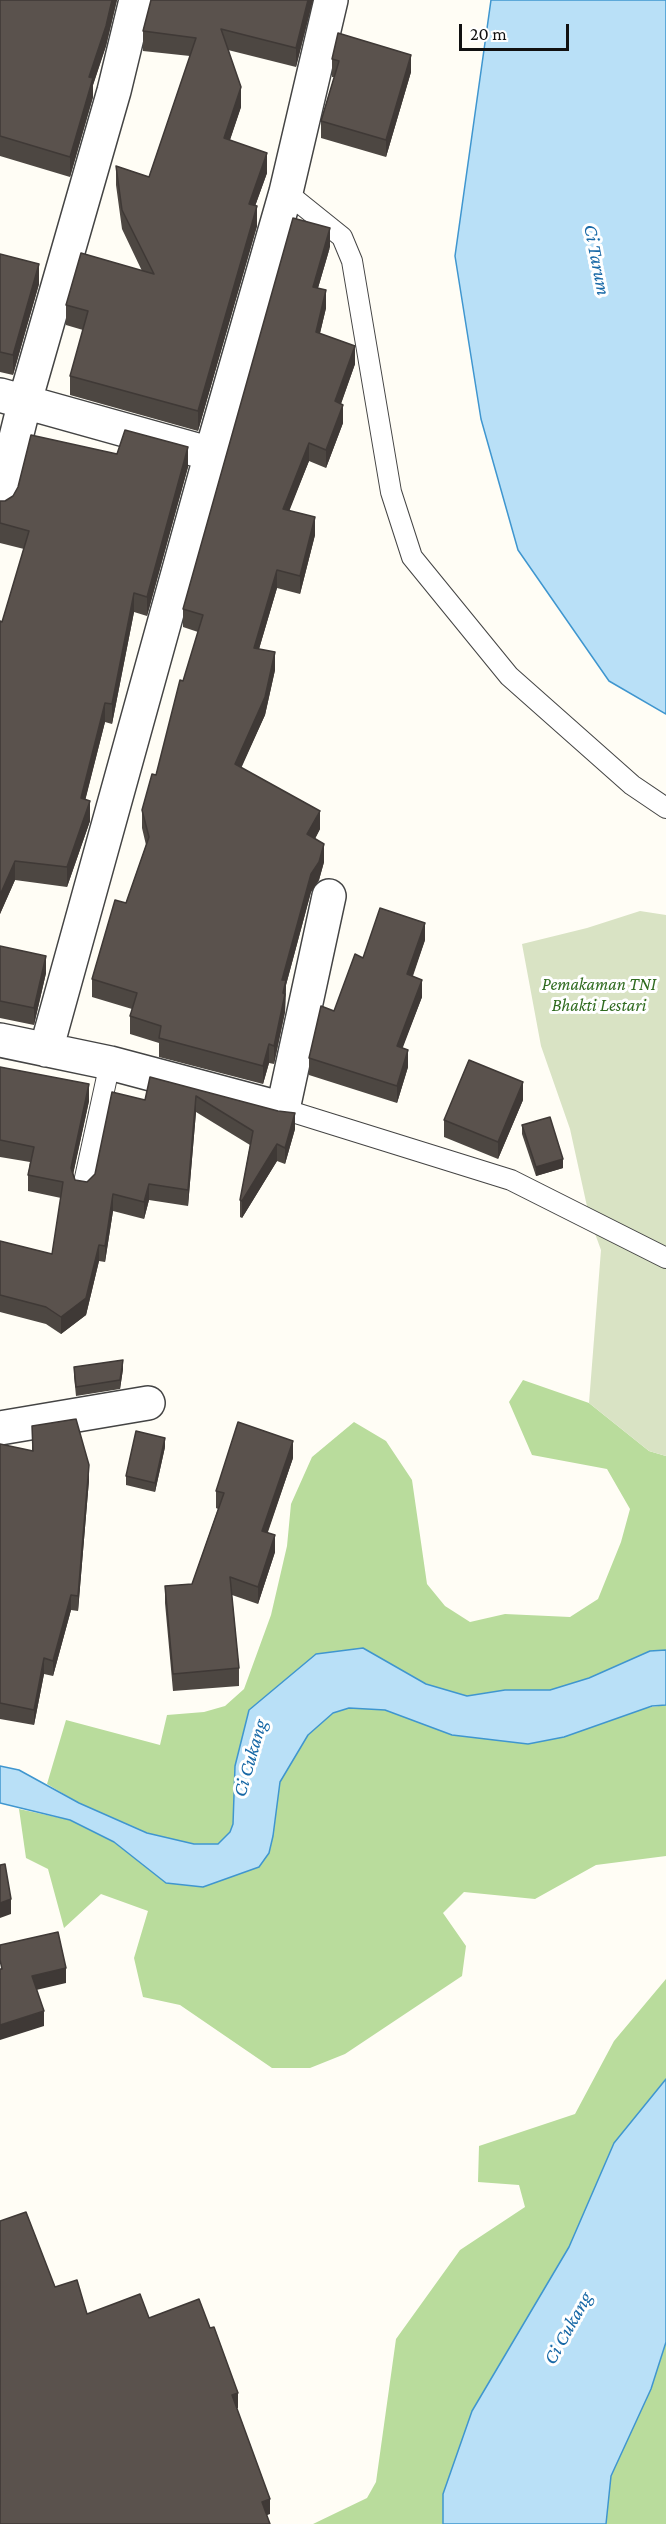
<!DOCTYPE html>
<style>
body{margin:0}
#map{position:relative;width:666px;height:2524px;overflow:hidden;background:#fffdf5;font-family:"Crimson Pro",serif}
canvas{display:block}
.scale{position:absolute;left:459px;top:24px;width:110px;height:27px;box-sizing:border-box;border:3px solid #111;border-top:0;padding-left:8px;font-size:18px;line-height:21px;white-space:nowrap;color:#111;-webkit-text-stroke:4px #fff;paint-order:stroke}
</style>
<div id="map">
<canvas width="666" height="2524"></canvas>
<div class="scale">20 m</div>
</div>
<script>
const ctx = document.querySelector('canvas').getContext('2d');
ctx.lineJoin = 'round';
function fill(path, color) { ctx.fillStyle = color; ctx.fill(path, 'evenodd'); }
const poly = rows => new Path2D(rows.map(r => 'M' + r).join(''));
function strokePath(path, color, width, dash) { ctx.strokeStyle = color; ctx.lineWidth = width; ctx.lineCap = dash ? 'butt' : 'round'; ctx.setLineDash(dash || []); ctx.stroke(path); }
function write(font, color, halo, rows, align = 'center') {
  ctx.font = font + ' "Crimson Pro",serif'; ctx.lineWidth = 6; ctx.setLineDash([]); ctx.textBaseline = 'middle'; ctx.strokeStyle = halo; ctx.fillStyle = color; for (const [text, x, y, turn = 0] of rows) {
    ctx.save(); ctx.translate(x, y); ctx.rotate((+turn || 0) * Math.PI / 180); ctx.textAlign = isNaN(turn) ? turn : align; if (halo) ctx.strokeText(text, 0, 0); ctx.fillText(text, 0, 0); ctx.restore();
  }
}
const forest = poly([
 [523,1380,589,1403,649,1451,666,1456,666,1650,650,1651,589,1678,550,1690,505,1690,467,1696,426,1684,363,1648,235,1766,233,1824,230,1832,218,1844,194,1844,147,1833,79,1803,47,1784,66,1720,160,1745,167,1715,204,1712,225,1706,244,1689,271,1615,287,1546,291,1504,312,1457,354,1422,386,1441,412,1480,427,1584,445,1606,470,1622,505,1614,570,1617,598,1599,621,1542,630,1509,607,1469,532,1455,509,1402],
 [666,1705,666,1856,596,1865,535,1899,464,1892,443,1913,466,1946,462,1976,345,2054,310,2068,272,2068,180,2005,143,1997,134,1958,148,1911,101,1894,64,1928,48,1869,26,1858,19,1809,70,1820,114,1842,166,1883,269,1853,273,1836,280,1782,308,1735,332,1713,349,1708,385,1710,452,1735],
 [666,1979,666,2079,614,2143,569,2247,443,2494,443,2524,313,2524,367,2498,376,2482,396,2339,460,2250,525,2207,519,2185,478,2182,479,2146,575,2114,614,2041],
 [666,2342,666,2524,606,2524,611,2476,651,2389]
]);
const cemetery = poly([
 [640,911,666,915,666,1456,649,1451,589,1403,601,1250,590,1220,570,1129,541,1046,522,944,587,928]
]);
const water = poly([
 [491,0,666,0,666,714,609,681,518,550,481,419,455,256,491,0],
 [363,1648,426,1684,467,1696,505,1690,550,1690,589,1678,650,1651,666,1650,666,1705,652,1706,564,1737,528,1744,452,1735,385,1710,349,1708,333,1713,308,1735,280,1782,273,1836,269,1853,259,1867,203,1887,166,1883,114,1842,70,1820,0,1803,0,1766,19,1770,79,1803,147,1833,194,1844,218,1844,230,1832,233,1824,235,1766,249,1710,316,1654,363,1648],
 [666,2079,666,2342,651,2389,611,2476,606,2524,443,2524,443,2494,472,2411,569,2247,614,2143,666,2079]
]);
const service = poly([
 [286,192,342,237,352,261,391,492,412,557,509,676,632,785,666,808],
 [283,1109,511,1180,666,1258],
 [83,1187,110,1063]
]);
const minor = poly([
 [0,395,211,454,46,1050],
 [211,454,286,192,331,0],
 [0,502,25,401,114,91,136,0],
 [0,1040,110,1063,283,1109,329,896],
 [0,1428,148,1403]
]);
const wall = poly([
 [0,0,117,0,106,46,93,85,93,97,70,177,0,156],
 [151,0,313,0,296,67,228,50,241,107,230,140,267,173,255,206,257,226,198,431,70,395,70,376,83,330,66,325,66,305,142,271,122,229,116,185,116,166,149,177,190,56,143,51,143,31],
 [332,59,411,72,386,157,321,138,321,121,334,77,332,77],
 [330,247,318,288,326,308,320,333,355,364,341,404,343,423,326,468,309,461,289,510,315,535,300,594,277,588,259,649,275,670,265,715,241,767,320,829,315,839,324,862,319,880,311,892,286,985,285,1012,274,1064,269,1063,263,1084,159,1057,159,1043,130,1034,130,1016,132,1009,92,997,92,979,126,903,146,845,142,828,142,810,156,775,198,632,183,627,183,609],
 [0,254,39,284,13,375,0,372],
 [117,454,188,467,147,616,134,612,112,724,105,722,85,800,90,821,67,887,15,880,0,914,0,621,2,622,24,549,0,543,0,501,5,501],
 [425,940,413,976,422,997,402,1048,408,1067,397,1103,309,1075,309,1058,334,1011,363,958],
 [0,946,46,973,34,1025,0,1018],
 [0,1067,89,1101,73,1174,75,1180,87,1182,95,1174,145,1100,150,1077,295,1129,285,1164,277,1161,242,1218,240,1217,240,1200,250,1145,196,1112,188,1206,149,1200,144,1219,113,1211,105,1262,99,1261,86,1315,61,1334,46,1324,0,1312,0,1241,52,1254,61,1198,28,1191,28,1175,30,1162,0,1157],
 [523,1100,498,1159,444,1137,444,1120],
 [522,1125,563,1168,536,1176,522,1134],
 [74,1367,123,1369,120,1389,76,1396,74,1376],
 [32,1426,89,1480,78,1611,71,1610,53,1676,44,1674,34,1725,0,1719,0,1444,32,1451],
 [165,1447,155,1492,126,1485,126,1476],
 [293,1458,268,1532,275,1552,258,1604,232,1595,239,1668,239,1686,173,1691,165,1603,165,1586,192,1584,218,1509,216,1508,216,1491]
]);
const shadedWall = poly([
 [112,0,117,0,106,46,93,85,93,97,70,177,70,157,89,77],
 [308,0,313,0,296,67,296,48],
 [411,55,411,72,386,157,386,140],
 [241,87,241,107,224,157,224,138],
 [267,153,267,173,249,223,249,204],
 [257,206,257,226,198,431,198,411],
 [330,228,330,247,313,305,313,287],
 [39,264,39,284,13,375,13,355],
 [326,290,326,308,316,350,316,332],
 [355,346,355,364,335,420,335,401],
 [343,405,343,423,326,468,326,450],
 [309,443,309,461,283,527,283,509],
 [188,447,188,467,147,616,147,597],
 [315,517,315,535,300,594,300,576],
 [277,570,277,588,254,666,254,648],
 [134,593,134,612,112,724,112,704],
 [275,652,275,670,265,715,235,782,235,764],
 [105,703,105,722,81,817,81,798],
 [90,801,90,821,67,887,67,867],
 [320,811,320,829,307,853,307,834],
 [324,844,324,862,319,880,311,892,286,985,285,1012,274,1064,274,1046,282,980,311,874],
 [15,861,15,880,0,914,0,895],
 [425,923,425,940,407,991,407,974],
 [46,956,46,973,34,1025,34,1008],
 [422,980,422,997,397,1063,397,1046],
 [269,1044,269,1063,263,1084,263,1066],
 [408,1050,408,1067,397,1103,397,1086],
 [523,1082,523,1100,498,1159,498,1142],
 [89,1084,89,1101,71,1184,71,1168],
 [196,1096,196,1112,188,1206,188,1190],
 [295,1113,295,1129,285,1164,285,1148],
 [277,1144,277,1161,242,1218,242,1201],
 [563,1159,563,1168,536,1176,536,1167],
 [149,1184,149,1200,144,1219,144,1202],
 [113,1194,113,1211,105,1262,105,1246],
 [99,1245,99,1261,86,1315,61,1334,61,1317],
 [123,1360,123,1369,120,1389,120,1380],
 [165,1438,165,1447,155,1492,155,1483],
 [293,1441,293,1458,262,1548,262,1531],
 [89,1465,89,1480,78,1611,78,1596],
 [275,1535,275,1552,258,1604,258,1587],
 [71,1595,71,1610,53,1676,53,1661],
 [44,1658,44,1674,34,1725,34,1710],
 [11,1899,11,1914,0,1918,0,1903],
 [66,1968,66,1983,32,1991,32,1976],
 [44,2011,44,2026,0,2040,0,2025],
 [238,2393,238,2408,232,2410,232,2395],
 [270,2499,270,2514,262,2517,262,2502]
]);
const building = poly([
 [0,0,112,0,106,26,89,77,93,78,70,157,0,136,0,0],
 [151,0,308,0,296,48,221,29,241,87,224,138,267,153,249,204,257,206,198,411,70,376,88,311,66,305,81,253,154,274,122,210,116,166,149,177,196,38,143,31,151,0],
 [338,33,411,55,386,140,321,121,339,61,332,59,338,33],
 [293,218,330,228,313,287,326,290,316,332,355,346,335,401,343,405,326,450,309,443,283,509,315,517,300,576,277,570,254,648,275,652,265,697,235,764,320,811,307,834,324,844,319,862,311,874,282,980,286,980,283,993,285,994,274,1046,269,1044,263,1066,159,1038,161,1026,130,1016,137,993,92,979,115,900,126,903,149,837,142,810,152,774,156,775,180,680,183,681,203,615,183,609,293,218],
 [0,254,39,264,13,355,0,352,0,254],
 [125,430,188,447,147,597,134,593,112,704,105,703,81,798,90,801,67,867,15,861,0,895,0,621,2,622,29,531,0,523,0,501,5,501,13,496,18,487,31,435,117,454,125,430],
 [380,908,425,923,407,974,422,980,397,1046,408,1050,397,1086,309,1058,321,1006,334,1011,355,954,363,958,380,908],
 [0,946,46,956,34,1008,0,1001,0,946],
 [469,1060,523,1082,498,1142,444,1120,469,1060],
 [0,1067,89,1084,71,1168,75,1180,87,1182,95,1174,112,1092,145,1100,150,1077,278,1111,295,1113,285,1148,277,1144,242,1201,240,1200,253,1131,196,1096,188,1190,149,1184,144,1202,113,1194,105,1246,99,1245,86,1298,61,1317,46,1307,0,1295,0,1241,52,1254,63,1182,28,1175,34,1147,0,1140,0,1067],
 [550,1117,563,1159,536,1167,522,1125,550,1117],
 [123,1360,120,1380,76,1387,74,1367,123,1360],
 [76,1419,89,1465,78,1596,71,1595,53,1661,44,1658,34,1710,0,1703,0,1444,33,1451,32,1426,76,1419],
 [238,1422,293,1441,262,1531,275,1535,258,1587,230,1577,239,1668,173,1674,165,1586,192,1584,224,1493,216,1491,238,1422],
 [136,1431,165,1438,155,1483,126,1476,136,1431],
 [5,1864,11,1899,0,1903,0,1865,5,1864],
 [58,1932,66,1968,32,1976,44,2011,0,2025,0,1969,2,1969,0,1960,0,1945,58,1932],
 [26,2212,55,2287,77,2280,87,2314,140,2294,149,2318,199,2299,210,2328,214,2327,238,2393,232,2395,270,2499,262,2502,270,2524,0,2524,0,2221,26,2212]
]);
const parkNames = [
 ["Pemakaman TNI",599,984],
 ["Bhakti Lestari",599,1005]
];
const waterNames = [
 ["Ci Tarum",597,260,79],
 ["Ci Cukang",250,1758,-74],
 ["Ci Cukang",568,2328,-61]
];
fill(forest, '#b9dc9c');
fill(cemetery, '#d9e3c4');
fill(water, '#b9e0f7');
strokePath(water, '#3f96cf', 1.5);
strokePath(service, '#444', 22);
strokePath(minor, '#444', 36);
strokePath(service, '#fff', 20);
strokePath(minor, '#fff', 33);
fill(wall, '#4d4742');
fill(shadedWall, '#3f3936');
fill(building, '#5a524d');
strokePath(building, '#3f3936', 1.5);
write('italic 18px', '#2f6b1f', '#fff', parkNames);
write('italic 20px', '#1768a6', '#fff', waterNames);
</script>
